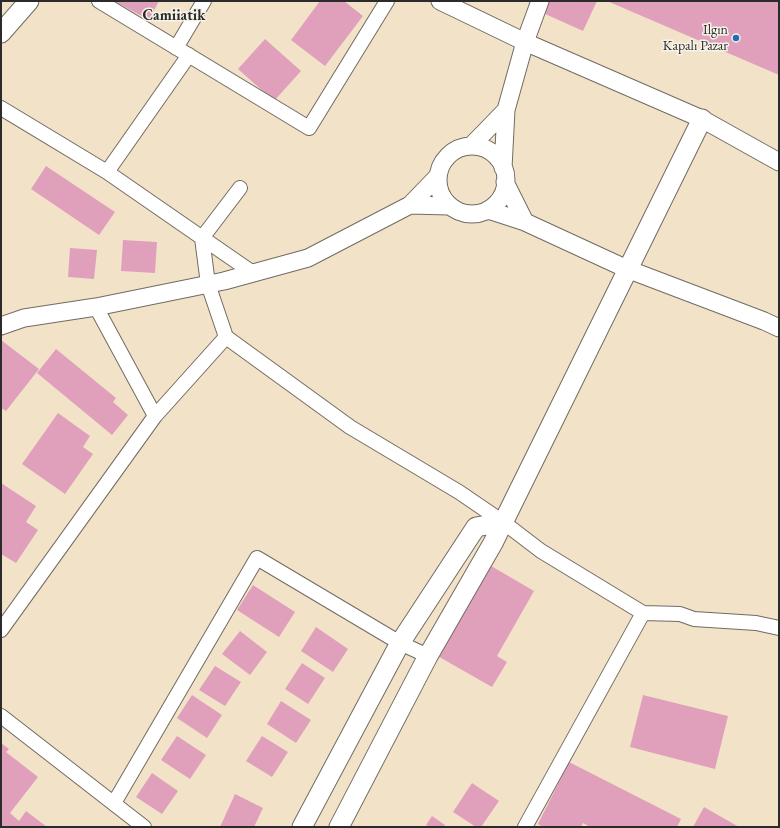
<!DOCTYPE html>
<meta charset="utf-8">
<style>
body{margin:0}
#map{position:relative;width:780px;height:828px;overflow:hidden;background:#f2e3c8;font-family:"EB Garamond",serif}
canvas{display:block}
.frame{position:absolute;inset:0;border:2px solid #2b2b2b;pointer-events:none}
</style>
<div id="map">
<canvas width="780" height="828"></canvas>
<div class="frame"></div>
</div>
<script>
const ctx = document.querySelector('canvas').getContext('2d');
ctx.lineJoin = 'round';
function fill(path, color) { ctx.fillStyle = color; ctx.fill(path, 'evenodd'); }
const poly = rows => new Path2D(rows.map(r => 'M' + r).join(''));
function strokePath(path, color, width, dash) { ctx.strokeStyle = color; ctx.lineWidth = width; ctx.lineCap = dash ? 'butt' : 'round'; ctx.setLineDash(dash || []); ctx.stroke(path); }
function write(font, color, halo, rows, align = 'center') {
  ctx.font = font + ' "EB Garamond",serif'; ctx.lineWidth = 3; ctx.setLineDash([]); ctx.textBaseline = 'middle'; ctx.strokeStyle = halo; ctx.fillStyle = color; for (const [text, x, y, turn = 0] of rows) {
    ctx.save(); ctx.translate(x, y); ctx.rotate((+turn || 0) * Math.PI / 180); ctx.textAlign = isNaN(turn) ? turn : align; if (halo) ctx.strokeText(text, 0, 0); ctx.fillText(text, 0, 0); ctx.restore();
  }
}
const building = poly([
 [114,1,159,1,149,20],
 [320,1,344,1,363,16,325,66,291,40],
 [548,1,597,1,583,31,543,13],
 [607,1,779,1,779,75],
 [265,39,301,71,274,101,238,69],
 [46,166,115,212,99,235,31,189],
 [123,240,157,242,155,273,121,271],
 [70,248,97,250,94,279,68,277],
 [1,340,39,369,6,411,1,408],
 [56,349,116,398,113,402,128,415,112,435,37,373],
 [58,413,90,436,83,447,93,454,65,494,22,464],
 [1,483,36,506,26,522,38,530,16,563,1,554],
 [486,563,534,591,497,656,507,662,492,687,434,654],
 [253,585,295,612,279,637,237,610],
 [316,627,348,649,333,672,301,651],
 [240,631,267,652,250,675,222,654],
 [302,663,325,678,308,704,285,689],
 [215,666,241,682,225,706,199,690],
 [192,695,222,715,207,738,177,718],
 [643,695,728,716,715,769,630,747],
 [281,701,311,720,296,743,267,724],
 [177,736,206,755,190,779,161,760],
 [262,736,288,752,272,777,246,761],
 [1,743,9,749,6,752,38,777,10,813,19,821,26,811,47,827,1,827],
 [569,762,681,819,677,827,590,827,583,823,581,827,543,827,538,824],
 [152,773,178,791,162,814,136,797],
 [472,783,499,801,481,827,476,827,453,812],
 [235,794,263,808,254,827,220,827],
 [704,807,739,827,693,827],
 [432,816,445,825,444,827,430,827,426,825]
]);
const minor = poly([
 [99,1,309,128,387,1],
 [176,48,204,1],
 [1,108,107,172,253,273],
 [107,172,189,55],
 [240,188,202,238,208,284,226,337,350,427,459,492,503,522,541,551,643,613,680,614,694,619,756,623,779,628],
 [96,307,155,416],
 [1,630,155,416,226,337],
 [1,716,144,827],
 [114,803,257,558,400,643,428,656],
 [525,827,643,613]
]);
const tertiary = poly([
 [440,1,525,42,702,119,779,162],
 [472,145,506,110],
 '438 180a34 34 0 1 1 68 0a34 34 0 1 1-68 0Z',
 [503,168,506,110,525,42,540,1],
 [505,182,525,222],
 [410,205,449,206],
 [488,210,525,222,627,269,764,321,779,328],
 [1,326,24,318,96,307,224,281,308,258,410,205,438,176]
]);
const secondary = poly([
 [1,33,29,1],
 [302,827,400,643,476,527,503,522],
 [339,827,428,656,493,543,702,119]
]);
const markers = [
 [736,38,4,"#1f6fb2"]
];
const poiNames = [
 ["Ilgın",728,30],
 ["Kapalı Pazar",728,46]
];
const neighbourhoodNames = [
 ["Camiiatik",174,16]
];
fill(building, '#e0a0bc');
strokePath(minor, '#716b62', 16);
strokePath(tertiary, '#716b62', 19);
strokePath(secondary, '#716b62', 21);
strokePath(minor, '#fff', 14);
strokePath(tertiary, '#fff', 17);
strokePath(secondary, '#fff', 19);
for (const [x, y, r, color] of markers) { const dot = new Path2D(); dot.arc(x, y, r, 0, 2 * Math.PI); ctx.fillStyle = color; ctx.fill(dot); strokePath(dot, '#f7f3e8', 1.5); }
write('14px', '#2b2b2b', '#f7f3e8', poiNames, 'right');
write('bold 15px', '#2b2b2b', '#f7f3e8', neighbourhoodNames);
</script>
